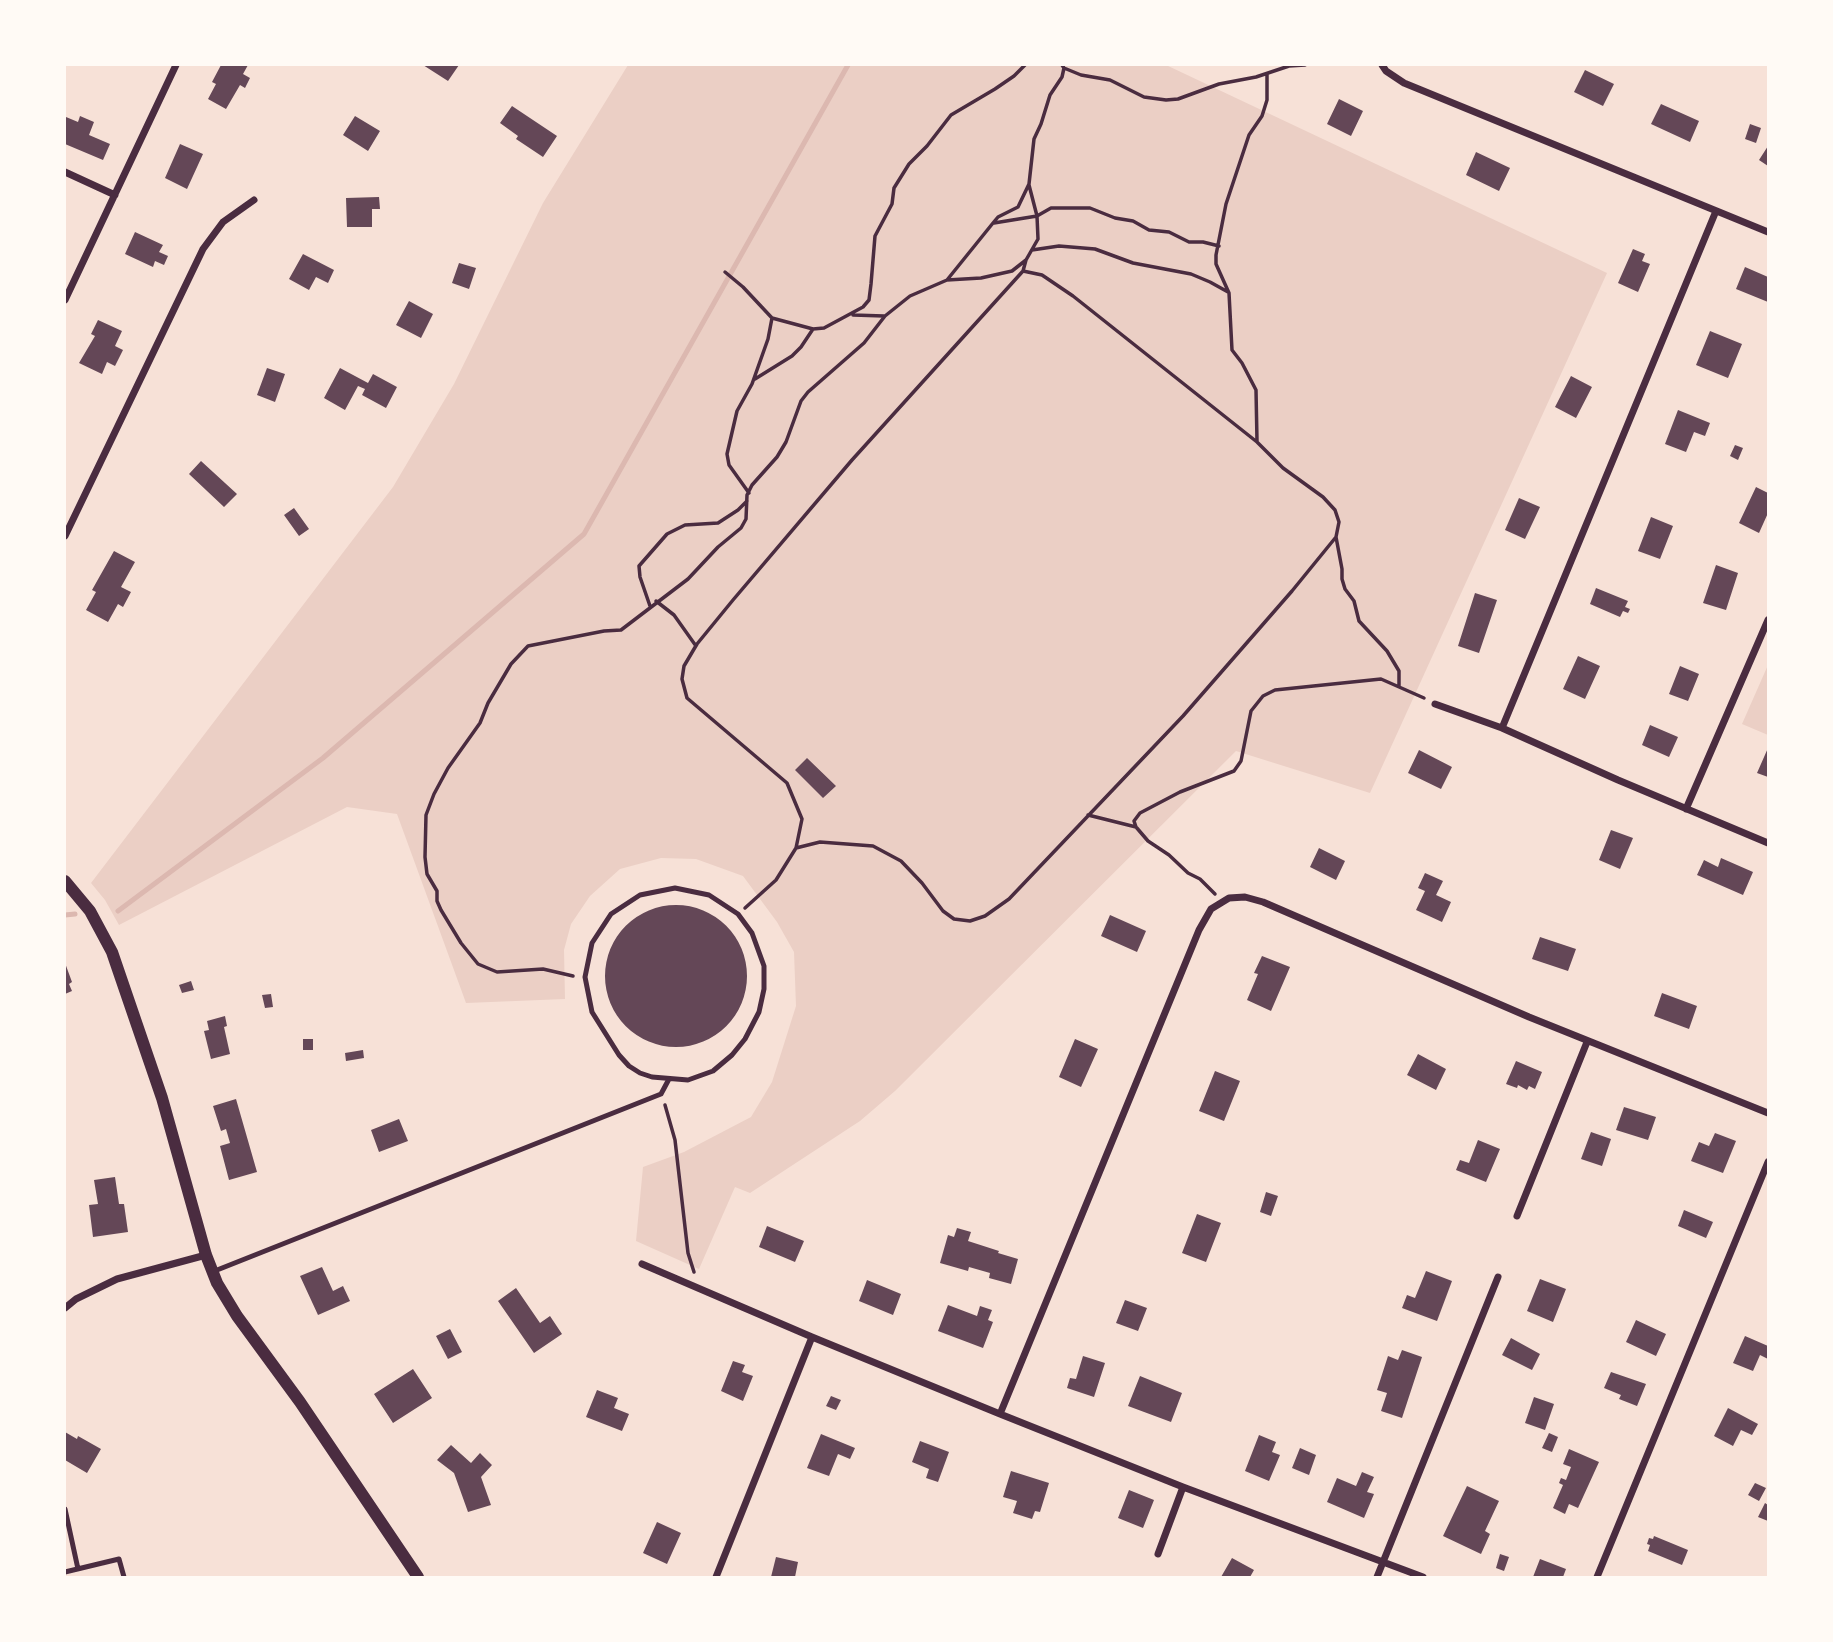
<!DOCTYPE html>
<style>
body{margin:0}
#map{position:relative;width:1833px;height:1642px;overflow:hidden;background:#f7e1d7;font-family:"Open Sans",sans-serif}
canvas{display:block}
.frame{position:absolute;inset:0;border:66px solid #fffaf5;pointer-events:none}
</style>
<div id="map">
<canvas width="1833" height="1642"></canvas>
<div class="frame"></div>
</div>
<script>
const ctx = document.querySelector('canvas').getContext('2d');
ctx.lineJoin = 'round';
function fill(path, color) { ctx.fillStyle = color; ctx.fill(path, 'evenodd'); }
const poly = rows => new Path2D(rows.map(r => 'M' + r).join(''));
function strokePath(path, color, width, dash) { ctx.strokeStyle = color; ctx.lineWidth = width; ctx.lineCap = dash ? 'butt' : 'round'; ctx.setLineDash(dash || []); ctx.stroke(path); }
const green = poly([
 [628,65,1166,65,1607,273,1370,793,1236,751,895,1091,860,1121,750,1193,735,1187,699,1269,636,1241,643,1167,684,1152,751,1117,772,1082,796,1006,794,952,777,922,743,876,696,859,661,858,620,869,590,896,571,924,564,950,565,999,466,1003,397,814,347,807,119,925,105,900,91,883,393,487,454,384,543,203],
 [1768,665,1768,735,1742,724]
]);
const stream = poly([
 [118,911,323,758,584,534,848,65],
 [65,915,75,914]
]);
const building = poly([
 [221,65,248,65,243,74,250,78,245,88,240,85,226,109,208,99,216,84,212,82],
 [423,65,459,65,448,81],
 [1585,70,1614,84,1603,106,1574,92],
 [1339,99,1363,111,1351,136,1327,124],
 [1661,104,1699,121,1690,142,1651,124],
 [512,106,557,136,543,157,516,139,518,136,500,123],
 [80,116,94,122,89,135,110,144,103,160,65,144,66,117,78,122],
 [355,116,380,131,368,151,343,135],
 [1750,124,1761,128,1756,143,1745,139],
 [180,144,203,154,187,189,165,178],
 [1768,146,1768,166,1759,160],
 [1476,152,1510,168,1499,191,1466,175],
 [379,197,380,209,372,209,372,227,347,227,346,198],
 [135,232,163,245,159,252,168,256,164,265,155,261,153,267,125,254],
 [1633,249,1645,254,1642,261,1650,264,1638,292,1618,283],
 [303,254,334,270,328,283,316,277,309,290,289,279],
 [459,263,476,268,469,289,452,283],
 [1745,267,1768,277,1768,302,1736,289],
 [409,301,433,314,421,338,396,325],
 [98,320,122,331,115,346,123,350,115,366,107,362,102,374,79,363,95,336,91,334],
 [1710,331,1742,344,1728,378,1696,365],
 [267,368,285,374,275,402,257,395],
 [340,368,368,383,373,374,397,387,386,408,362,395,365,389,358,386,345,410,324,398],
 [1571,376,1592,387,1576,418,1555,407],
 [1678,410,1710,423,1705,436,1694,432,1686,452,1665,444],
 [1735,445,1743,448,1738,460,1730,456],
 [201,461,237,494,224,507,189,474],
 [1756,487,1768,493,1768,513,1759,533,1739,523],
 [1519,498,1540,507,1525,539,1505,530],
 [294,508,309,529,299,536,284,515],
 [1651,517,1673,526,1660,559,1638,551],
 [114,551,135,562,121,587,131,592,123,607,118,604,108,622,86,610,96,592,92,590],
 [1716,565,1738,573,1726,610,1703,603],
 [1596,588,1628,601,1625,607,1630,609,1628,613,1623,611,1620,617,1590,604],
 [1475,593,1497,600,1479,653,1458,646],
 [1578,656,1600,666,1585,699,1563,689],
 [1680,666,1699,674,1688,701,1669,694],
 [1650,725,1678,737,1669,757,1642,745],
 [1768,748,1768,777,1757,773],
 [1419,750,1452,767,1441,789,1408,773],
 [807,758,836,786,823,798,795,770],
 [1611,830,1633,838,1620,869,1599,860],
 [1319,848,1345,861,1336,880,1310,867],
 [1721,858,1753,872,1743,895,1697,875,1704,860,1718,867],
 [1425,873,1443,881,1436,895,1451,902,1442,922,1416,910,1425,891,1418,888],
 '605 976a71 71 0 1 1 142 0a71 71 0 1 1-142 0Z',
 [1110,915,1146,931,1137,952,1101,936],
 [1540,937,1576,949,1568,971,1532,959],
 [1262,956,1290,967,1271,1011,1247,1000,1258,974,1254,973],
 [65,963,72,982,69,984,72,991,65,994],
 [191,981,194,990,182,993,179,985],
 [1662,993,1697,1006,1689,1029,1654,1016],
 [271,994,273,1007,265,1008,262,995],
 [225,1016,227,1026,224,1027,230,1054,211,1059,204,1031,209,1030,207,1021],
 [303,1039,313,1039,313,1050,303,1050],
 [1075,1039,1098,1049,1081,1087,1059,1077],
 [363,1050,364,1058,346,1061,345,1053],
 [1418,1054,1446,1069,1436,1090,1407,1075],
 [1516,1061,1542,1072,1535,1089,1529,1086,1527,1090,1518,1085,1517,1088,1506,1084],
 [1215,1071,1240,1081,1224,1121,1199,1111],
 [236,1099,257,1172,229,1180,220,1146,230,1143,226,1129,221,1131,213,1106],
 [1624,1107,1656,1117,1648,1140,1616,1130],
 [399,1119,408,1141,379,1152,371,1130],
 [1591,1132,1611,1139,1602,1166,1581,1159],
 [1715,1133,1736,1141,1723,1173,1691,1161,1699,1142,1709,1146],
 [1478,1140,1500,1149,1486,1182,1456,1170,1460,1160,1469,1163],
 [115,1177,119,1204,124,1204,128,1232,93,1237,89,1205,98,1204,94,1180],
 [1266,1192,1278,1196,1271,1216,1260,1212],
 [1684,1210,1713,1222,1706,1238,1678,1226],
 [1197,1214,1221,1223,1206,1262,1182,1253],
 [767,1226,804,1241,795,1262,759,1247],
 [957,1228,971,1232,968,1241,999,1251,998,1253,1018,1259,1011,1284,989,1278,990,1273,969,1267,968,1271,940,1263,948,1235,954,1237],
 [322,1267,333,1291,343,1286,350,1301,318,1315,300,1276],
 [1426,1271,1452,1281,1437,1321,1402,1308,1407,1295,1415,1298],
 [1540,1279,1566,1289,1553,1322,1527,1311],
 [867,1280,901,1294,893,1315,859,1301],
 [516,1288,540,1323,550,1316,562,1334,534,1353,498,1301],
 [1125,1300,1147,1308,1138,1331,1116,1323],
 [948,1305,977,1316,980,1306,992,1310,988,1320,993,1322,983,1348,938,1331],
 [1636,1320,1666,1334,1656,1356,1626,1342],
 [450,1329,462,1352,448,1359,436,1336],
 [1745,1336,1768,1346,1768,1359,1760,1355,1753,1371,1733,1363],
 [1511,1338,1540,1354,1532,1370,1502,1355],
 [1402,1350,1422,1357,1402,1418,1381,1411,1387,1393,1377,1390,1388,1356,1398,1360],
 [1083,1356,1105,1363,1094,1397,1067,1388,1070,1378,1076,1379],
 [733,1361,745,1365,742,1372,753,1376,743,1401,721,1391],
 [413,1369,432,1398,393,1423,374,1394],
 [1611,1372,1646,1384,1637,1406,1619,1399,1621,1395,1604,1388],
 [1140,1376,1182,1393,1171,1422,1128,1406],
 [597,1390,618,1398,614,1408,629,1414,622,1431,586,1417],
 [831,1396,841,1400,836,1410,826,1406],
 [1534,1397,1554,1404,1545,1430,1525,1423],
 [1728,1408,1758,1424,1752,1435,1741,1430,1733,1446,1714,1436],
 [65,1432,77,1439,78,1436,101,1449,87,1473,65,1460],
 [1549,1433,1558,1437,1552,1452,1542,1448],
 [821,1434,855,1448,850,1459,838,1454,829,1476,807,1468],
 [1259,1435,1276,1442,1272,1452,1280,1455,1269,1481,1245,1471],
 [920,1441,949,1452,938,1482,926,1478,929,1469,912,1462],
 [451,1445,471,1463,480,1453,492,1465,481,1477,491,1505,468,1512,454,1473,437,1460],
 [1300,1448,1316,1455,1309,1475,1292,1468],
 [1569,1449,1599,1462,1578,1508,1569,1504,1565,1514,1553,1508,1563,1485,1559,1483,1561,1478,1566,1480,1571,1467,1563,1464],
 [1011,1471,1049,1483,1040,1512,1035,1511,1032,1519,1013,1513,1017,1501,1003,1497],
 [1362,1472,1374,1477,1367,1492,1374,1494,1364,1518,1327,1502,1337,1478,1356,1486],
 [1755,1483,1766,1488,1759,1501,1748,1495],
 [1467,1486,1499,1501,1485,1531,1490,1534,1481,1554,1443,1536],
 [1129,1490,1154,1500,1143,1528,1118,1518],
 [1765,1503,1768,1505,1768,1521,1758,1517],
 [657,1522,681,1533,667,1564,643,1553],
 [1654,1536,1688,1550,1682,1565,1648,1551,1650,1545,1647,1544,1649,1538,1653,1539],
 [1500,1554,1509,1557,1504,1571,1496,1568],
 [776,1557,798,1562,795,1577,771,1577],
 [1232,1558,1254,1570,1250,1577,1221,1577],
 [1540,1559,1566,1569,1563,1577,1533,1577]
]);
const path = poly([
 [1064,68,1081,75,1110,80,1144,97,1166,100,1178,99,1219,84,1256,77,1289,66,1305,65],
 [994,223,1037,216,1051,208,1090,208,1115,218,1133,221,1149,230,1169,232,1189,242,1203,242,1219,246],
 [1032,250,1059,246,1095,249,1133,263,1191,274,1210,282,1228,292],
 [725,272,743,287,772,318,768,339,752,384,737,411,727,454,729,465,749,493],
 [947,280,981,278,1012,271,1026,260,1038,239,1037,216,1029,185],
 [853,315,884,316],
 [772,318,813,329,824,328,863,307,869,300,871,284,875,236,892,204,894,188,909,164,927,146,951,115,995,89,1014,76,1025,65],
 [755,379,792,356,801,347,813,329],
 [1257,441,1256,390,1242,363,1232,350,1229,293,1216,264,1216,255,1226,204,1249,135,1262,116,1267,100,1267,74],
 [1336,537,1342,569,1342,579,1345,589,1354,601,1359,621,1387,651,1399,671,1399,686],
 [656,601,674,615,696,646],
 [650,606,640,577,639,566,667,534,685,525,718,523,738,510,747,501],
 [1088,815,1136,827],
 [796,848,820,842,873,846,901,861,922,883,943,911,954,919,970,921,985,916,1009,899,1183,716,1292,591,1336,537,1339,522,1335,510,1323,497,1283,468,1257,442,1073,296,1042,275,1023,271],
 [1215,894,1200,879,1188,873,1169,855,1148,841,1136,827,1134,821,1140,813,1180,792,1234,771,1241,761,1251,711,1263,696,1275,690,1381,679,1424,698],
 [745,908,776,880,796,848,802,819,787,783,687,698,682,679,684,666,697,644,733,600,852,460,1023,271,1026,260],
 [573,976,543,969,497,972,478,964,461,943,441,910,437,901,437,891,427,874,425,857,426,815,434,794,448,768,480,723,488,703,511,664,528,646,604,631,621,630,688,579,718,547,741,528,746,519,747,495,752,485,777,457,786,442,801,401,808,392,864,343,885,316,910,296,947,280,993,223,998,217,1018,207,1029,184,1034,139,1041,124,1050,95,1062,77,1064,68,1062,65],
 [665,1105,675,1140,688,1253,694,1272]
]);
const service = poly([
 [675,888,709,895,738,914,752,933,764,966,764,989,759,1012,745,1039,732,1055,713,1071,688,1080,652,1077,640,1073,629,1066,619,1055,592,1012,585,977,592,943,611,914,640,895,675,888],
 [212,1272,661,1094,669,1079],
 [65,1509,78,1569],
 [65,1572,119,1559,124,1577]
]);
const minor = poly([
 [1382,65,1386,71,1404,83,1768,232],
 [65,172,115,195],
 [65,300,176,65],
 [65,536,203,249,223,222,254,200],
 [1435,704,1502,728,1618,780,1768,843],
 [1502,728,1716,211],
 [1686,809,1768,620],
 [1517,1216,1587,1042],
 [642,1264,812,1337,1000,1414,1183,1487,1423,1577],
 [65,1308,76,1299,117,1279,206,1255],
 [1000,1414,1199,930,1211,909,1229,898,1245,897,1263,902,1529,1017,1768,1113],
 [1158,1554,1183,1487],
 [716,1577,812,1337],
 [1377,1577,1498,1277],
 [1597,1577,1768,1162]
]);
const tertiary = poly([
 [65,881,90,911,112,952,162,1098,206,1255,217,1283,237,1316,300,1402,418,1577]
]);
fill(green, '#ebcfc5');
strokePath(stream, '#dcb8b0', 5);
fill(building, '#644757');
strokePath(path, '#4a2c40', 3.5);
strokePath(service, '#4a2c40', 5);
strokePath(minor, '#4a2c40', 7);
strokePath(tertiary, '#4a2c40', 12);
</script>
